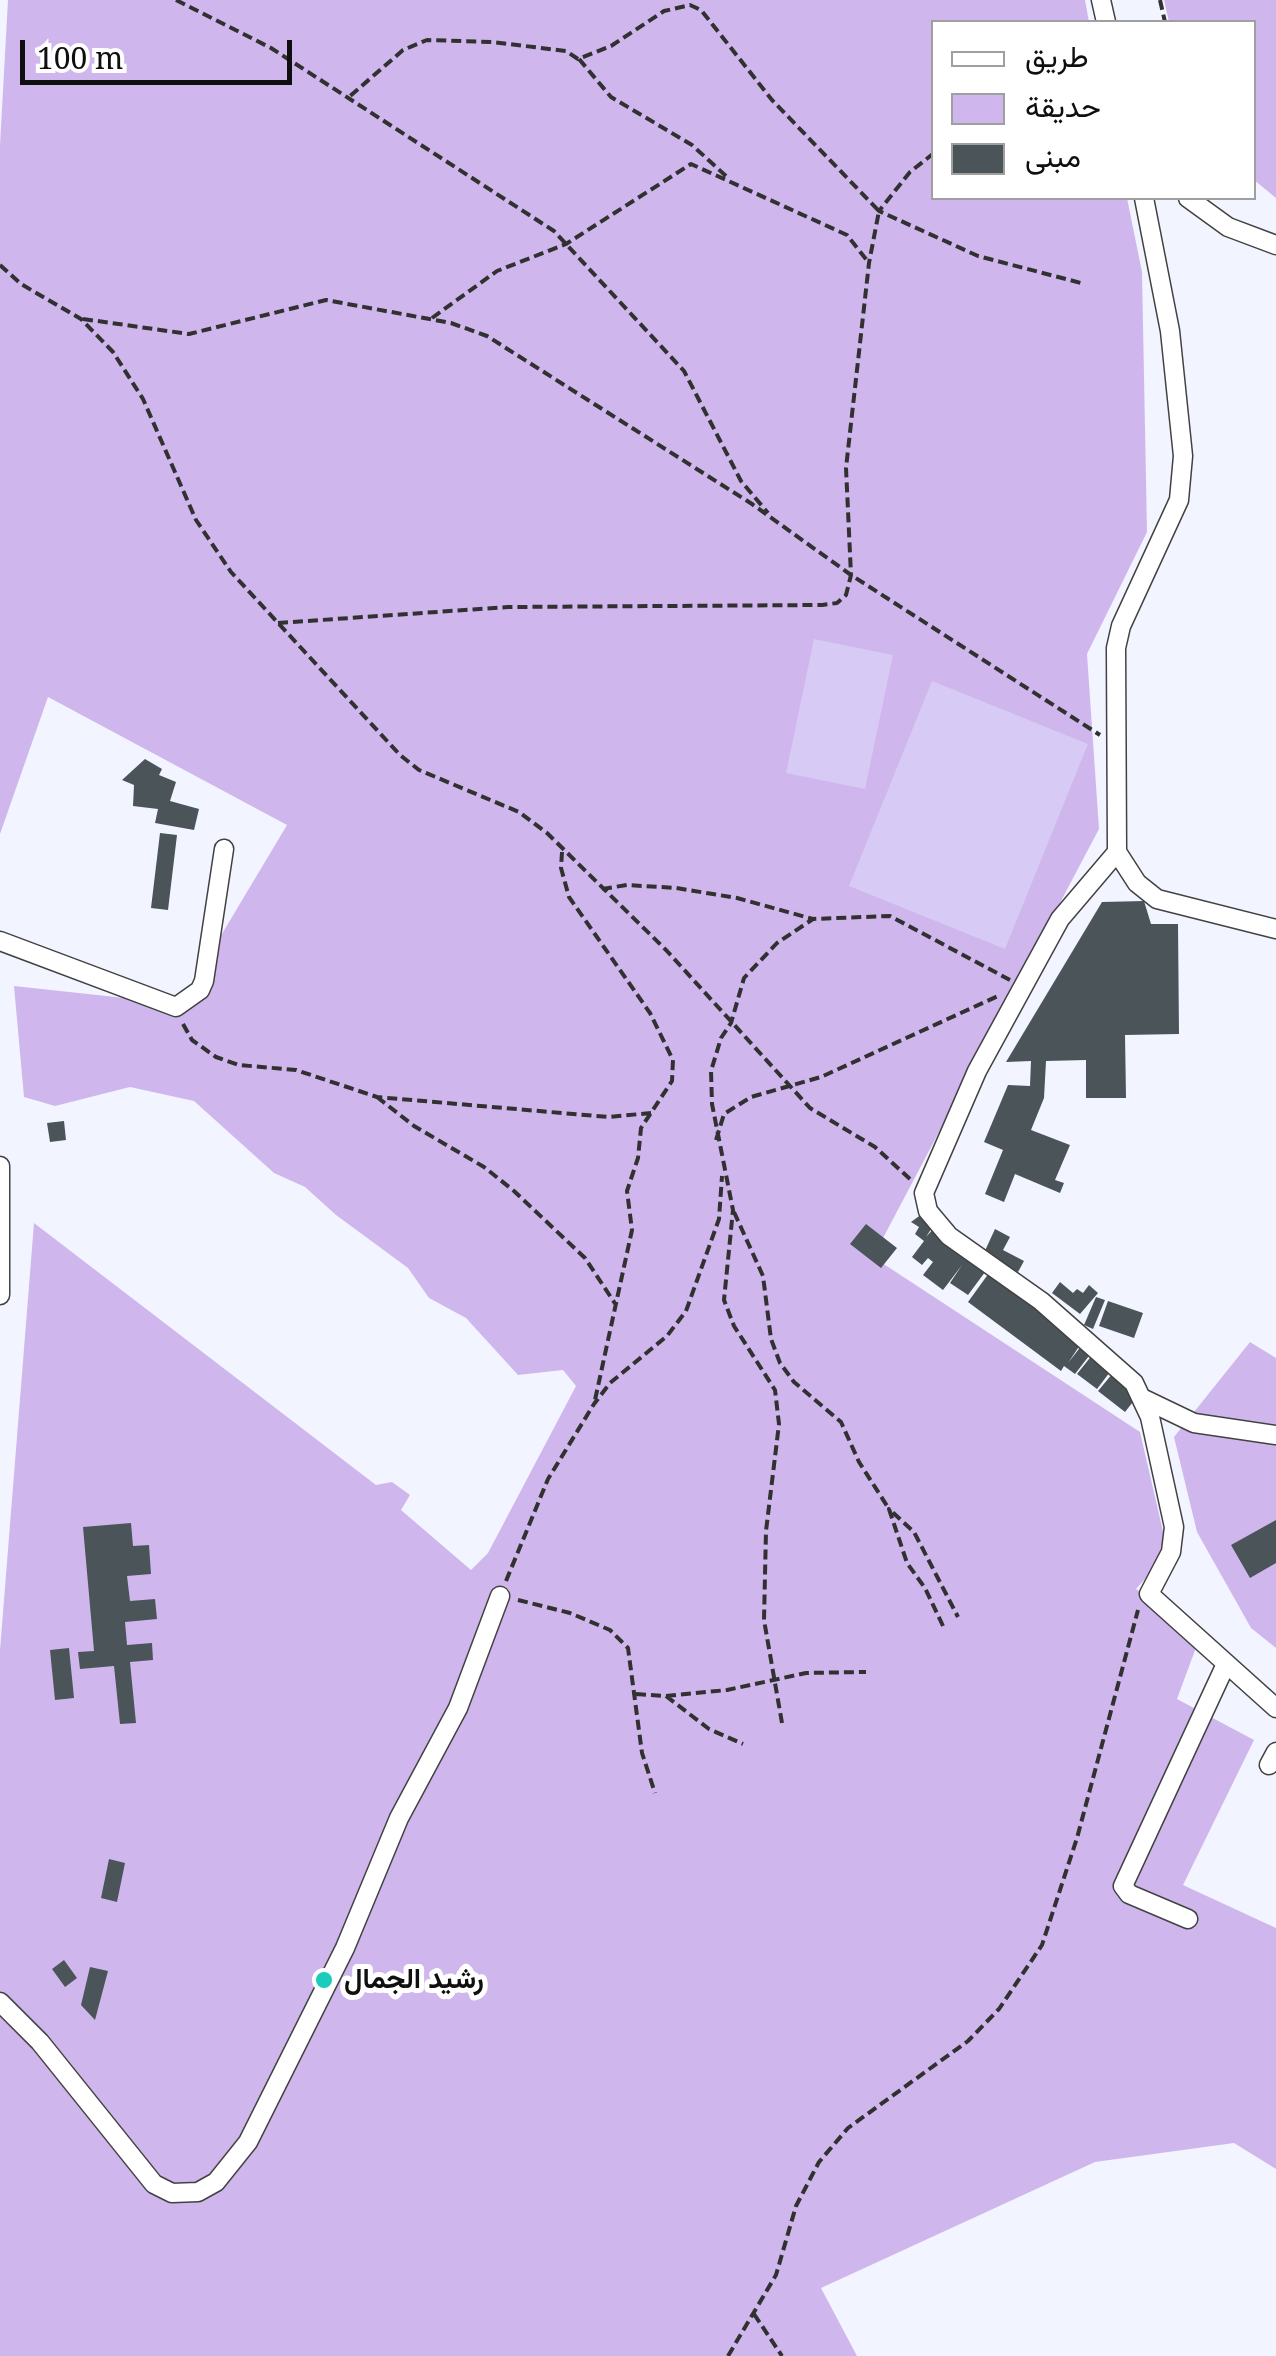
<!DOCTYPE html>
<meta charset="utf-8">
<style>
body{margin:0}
#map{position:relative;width:1276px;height:2356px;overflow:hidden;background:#f2f5ff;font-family:"Noto Serif",Vazirmatn,serif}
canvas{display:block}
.legend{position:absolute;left:931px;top:20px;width:325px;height:180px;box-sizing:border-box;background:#fff;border:2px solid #9f9f9f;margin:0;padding:12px 18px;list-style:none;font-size:30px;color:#0f0f0f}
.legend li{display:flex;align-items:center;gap:20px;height:50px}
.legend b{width:50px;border:2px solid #9f9f9f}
.scale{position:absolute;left:20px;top:40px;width:272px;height:45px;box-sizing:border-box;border:5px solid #0f0f0f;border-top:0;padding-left:12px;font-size:30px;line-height:35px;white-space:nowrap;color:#0f0f0f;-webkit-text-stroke:8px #fff;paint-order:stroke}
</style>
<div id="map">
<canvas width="1276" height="2356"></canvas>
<ul class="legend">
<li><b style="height:12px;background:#fff"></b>طريق</li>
<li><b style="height:28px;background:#cfb7ee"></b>حديقة</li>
<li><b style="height:28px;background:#4b5459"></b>مبنى</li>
</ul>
<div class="scale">100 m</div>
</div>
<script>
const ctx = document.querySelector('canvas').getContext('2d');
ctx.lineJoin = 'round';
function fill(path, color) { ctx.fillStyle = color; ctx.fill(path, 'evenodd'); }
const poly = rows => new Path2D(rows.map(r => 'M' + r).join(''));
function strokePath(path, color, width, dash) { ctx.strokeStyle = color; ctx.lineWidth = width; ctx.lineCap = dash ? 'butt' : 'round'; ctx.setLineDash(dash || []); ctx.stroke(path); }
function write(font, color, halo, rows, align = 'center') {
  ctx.font = font + ' "Noto Serif",Vazirmatn,serif'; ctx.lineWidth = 10; ctx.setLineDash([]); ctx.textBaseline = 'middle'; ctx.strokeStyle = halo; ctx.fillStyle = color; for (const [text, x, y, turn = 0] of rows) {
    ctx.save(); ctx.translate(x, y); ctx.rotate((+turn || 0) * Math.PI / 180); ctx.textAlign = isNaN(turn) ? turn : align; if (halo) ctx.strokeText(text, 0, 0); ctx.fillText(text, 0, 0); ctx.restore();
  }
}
const green = poly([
 [8,0,1085,0,1089,22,934,22,934,198,1127,198,1142,272,1147,532,1087,654,1099,829,873,1257,1140,1432,1168,1553,1136,1589,1201,1634,1177,1699,1254,1740,1183,1885,1276,1928,1276,2169,1234,2143,1095,2162,821,2288,857,2356,0,2356,0,1650,34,1223,376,1485,392,1482,410,1495,401,1510,471,1570,488,1553,576,1386,563,1370,518,1375,466,1318,429,1298,408,1268,336,1215,305,1187,274,1173,194,1101,130,1087,55,1106,24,1097,14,986,180,1004,287,825,48,697,0,834,0,145],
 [1164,0,1276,0,1276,198,1254,180,1254,22,1169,22],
 [1250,1342,1276,1358,1276,1648,1251,1628,1197,1532,1174,1437]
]);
const pitch = poly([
 [814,639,893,655,865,789,786,773],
 [932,681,1088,744,1005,949,849,886]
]);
const building = poly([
 [145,759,162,769,159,775,176,782,170,801,199,809,194,830,155,823,158,809,133,806,134,785,122,780],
 [160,833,177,835,168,910,151,908],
 [1144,901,1151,924,1178,924,1179,1034,1125,1035,1126,1098,1086,1098,1086,1060,1046,1061,1044,1098,1031,1130,1070,1145,1055,1180,1064,1183,1060,1193,1015,1174,1004,1202,985,1194,1003,1150,984,1142,1008,1085,1030,1086,1031,1061,1006,1062,1102,902],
 [64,1121,66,1140,50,1142,47,1123],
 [922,1214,935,1223,926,1237,934,1228,988,1268,968,1295,950,1283,962,1265,943,1290,923,1275,933,1262,928,1258,922,1265,912,1257,924,1241,915,1234,919,1227,911,1222],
 [866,1224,897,1248,881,1268,850,1244],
 [995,1229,1010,1237,1003,1250,1024,1261,1018,1272,983,1255],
 [989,1273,1082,1342,1068,1363,1082,1345,1092,1352,1075,1374,1064,1366,1061,1371,968,1302],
 [1060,1282,1073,1293,1077,1289,1083,1293,1089,1285,1098,1293,1080,1314,1052,1293],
 [1096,1297,1105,1300,1093,1329,1084,1325],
 [1108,1301,1143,1313,1134,1338,1099,1326],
 [1093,1354,1113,1368,1097,1389,1077,1374],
 [1113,1373,1140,1393,1125,1412,1098,1391],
 [1276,1520,1276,1563,1250,1578,1231,1545],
 [131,1523,133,1546,149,1545,151,1574,127,1576,130,1601,155,1599,157,1619,125,1622,127,1645,152,1643,153,1660,130,1662,136,1723,120,1724,114,1666,80,1669,78,1652,94,1651,83,1527],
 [69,1648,74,1698,55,1700,50,1650],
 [109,1859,125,1863,117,1902,101,1898],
 [64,1960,77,1978,65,1987,52,1969],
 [90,1967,108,1971,95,2020,81,2005]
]);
const path = poly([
 [176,0,271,48,554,231,684,371,741,481,768,513],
 [1160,0,1165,22],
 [579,59,611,97,692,145,726,176],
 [934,153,910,172,879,211,978,256,1081,283],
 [0,265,21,284,81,319,113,352,143,399,196,520,231,572,400,755,419,770,519,812,547,833,667,951,810,1108,875,1147,910,1179],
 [432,318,497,271,566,244,691,164,847,235,869,263],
 [83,319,189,334,326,300,451,323,487,336,752,504,851,575,1100,735],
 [278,623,508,607,822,605,837,603,846,595,851,575,846,468,869,263,879,211,772,100,701,10,690,5,664,11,611,46,578,59,566,51,492,42,427,40,403,50,349,97],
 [562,852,561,868,569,897,650,1013,673,1060,672,1081,641,1128,638,1158,627,1191,632,1230,595,1400],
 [602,889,627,885,676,888,737,898,813,919],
 [183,1024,192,1040,216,1057,239,1065,296,1070,377,1097,608,1117,651,1113],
 [377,1097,414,1126,484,1167,514,1191,585,1258,616,1305],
 [716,1140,724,1114,751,1097,821,1077,998,996],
 [734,1212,763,1276,771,1339,780,1363,794,1382,841,1422,859,1462,889,1509],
 [506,1581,548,1479,594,1404,610,1383,667,1336,686,1311,719,1219,722,1176],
 [518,1600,570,1613,610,1630,628,1648,642,1753,655,1793],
 [943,1626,925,1588,907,1563,889,1509,914,1532,958,1617],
 [636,1694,666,1696,709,1729,743,1744],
 [666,1696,727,1690,806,1673,866,1672],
 [782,1723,764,1620,766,1531,779,1424,775,1390,734,1326,724,1300,733,1210,712,1104,711,1071,721,1038,731,1023,744,978,777,943,813,919,890,916,1010,980],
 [754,2314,782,2356],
 [728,2356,776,2275,796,2206,819,2162,848,2128,968,2041,999,2009,1042,1945,1077,1838,1138,1610]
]);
const minor = poly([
 [1101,0,1106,22],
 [1144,198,1170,331,1183,456,1179,500,1121,626,1116,648,1117,852,1137,883,1157,899,1276,929],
 [1188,198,1228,227,1276,245],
 [1117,852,1060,919,977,1071,924,1193,928,1211,949,1236,1041,1301,1134,1383,1150,1417,1174,1527,1171,1552,1149,1594,1276,1708],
 [0,941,176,1007,200,990,204,981,224,849],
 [0,1166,0,1295],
 [1144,1399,1194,1423,1276,1435],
 [1269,1765,1276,1752],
 [1188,1919,1129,1894,1123,1886,1226,1664],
 [0,2002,40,2042,154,2184,172,2193,198,2192,216,2182,248,2142,345,1948,399,1818,458,1708,500,1596]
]);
const markers = [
 [324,1980,10,"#1bccbc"]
];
const poiNames = [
 ["رشيد الجمال",344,1980]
];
fill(green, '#cfb7ee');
fill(pitch, '#d7caf4');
fill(building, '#4b5459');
strokePath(minor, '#424242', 21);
strokePath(path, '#313131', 4, [10, 5]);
strokePath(minor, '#fff', 18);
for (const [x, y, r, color] of markers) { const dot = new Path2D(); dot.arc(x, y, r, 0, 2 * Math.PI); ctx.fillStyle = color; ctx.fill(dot); strokePath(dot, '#fff', 4); }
write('bold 28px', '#0f0f0f', '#fff', poiNames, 'left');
</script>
